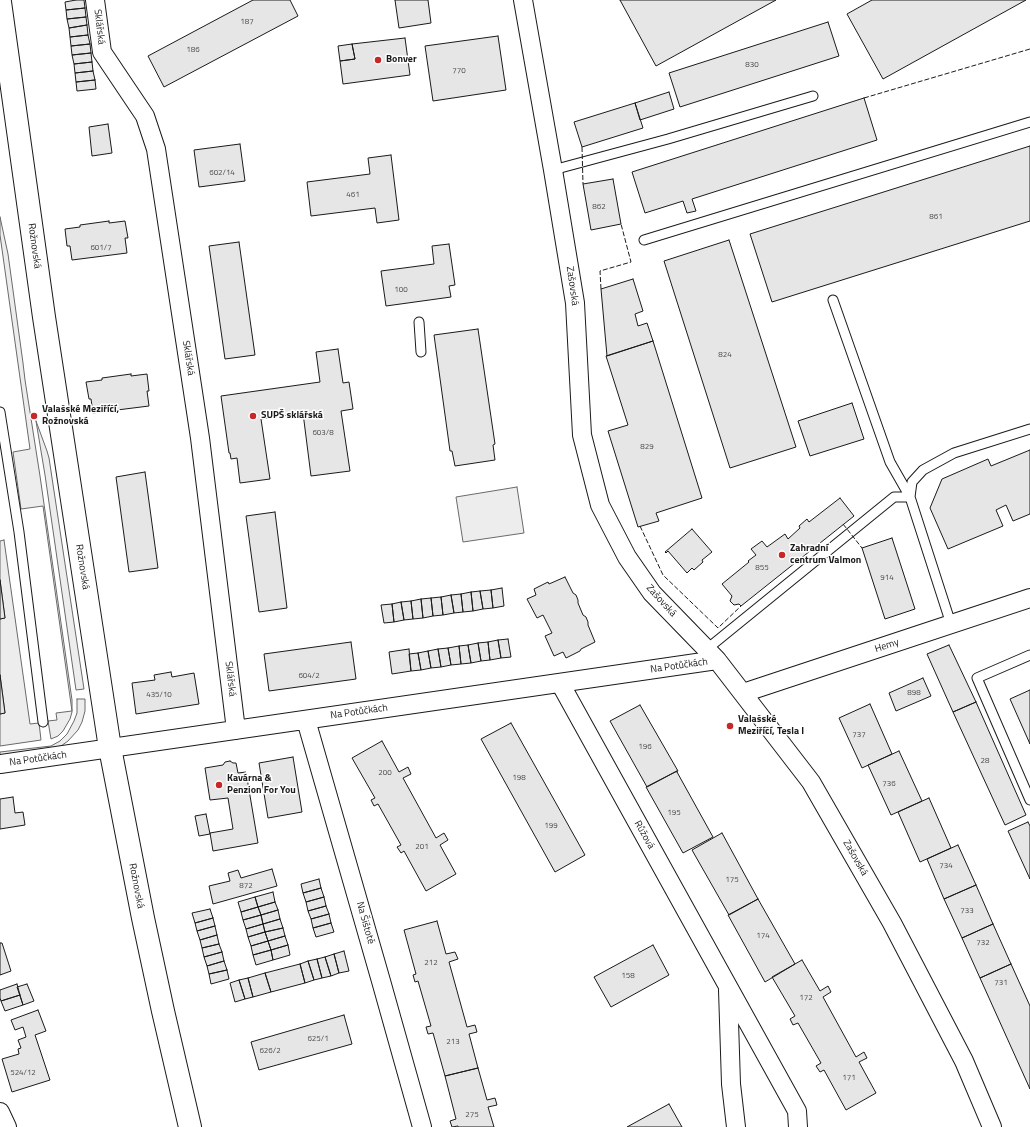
<!DOCTYPE html>
<meta charset="utf-8">
<style>
body{margin:0}
canvas{display:block;background:#fff}
</style>
<canvas width="1030" height="1127"></canvas>
<script>
const ctx = document.querySelector('canvas').getContext('2d');
ctx.lineJoin = 'round';
function fill(path, color) { ctx.fillStyle = color; ctx.fill(path, 'evenodd'); }
const poly = rows => new Path2D(rows.map(r => 'M' + r).join(''));
function strokePath(path, color, width, dash) { ctx.strokeStyle = color; ctx.lineWidth = width; ctx.lineCap = dash ? 'butt' : 'round'; ctx.setLineDash(dash || []); ctx.stroke(path); }
function write(font, color, halo, rows, align = 'center') {
  ctx.font = font + ' "Titillium Web",sans-serif'; ctx.lineWidth = 3; ctx.setLineDash([]); ctx.textBaseline = 'middle'; ctx.strokeStyle = halo; ctx.fillStyle = color; for (const [text, x, y, turn = 0] of rows) {
    ctx.save(); ctx.translate(x, y); ctx.rotate((+turn || 0) * Math.PI / 180); ctx.textAlign = isNaN(turn) ? turn : align; if (halo) ctx.strokeText(text, 0, 0); ctx.fillText(text, 0, 0); ctx.restore();
  }
}
const green = poly([
 [0,217,8,254,23,363,25,380,40,476,72,700,72,712,70,719,63,731,58,736,51,739,48,721,57,720,56,713,72,711,43,506,21,509,13,452,30,449,0,235,0,217],
 [36,421,47,451,49,458,84,689,76,690,45,475,36,421],
 [517,487,524,533,463,542,456,497,517,487],
 [4,540,30,724,39,723,41,740,0,746,0,714,5,713,0,675,0,619,5,618,0,580,0,541,4,540],
 [77,699,85,699,85,711,82,722,78,730,68,741,61,746,49,749,0,756,0,752,51,746,60,741,67,734,74,721,77,713,77,699]
]);
const building = poly([
 [76,0,84,0,85,8,66,10,65,2,76,0],
 [253,0,290,0,298,16,164,87,148,56,253,0],
 [395,0,428,0,431,23,399,28,395,0],
 [620,0,776,0,656,66,620,0],
 [872,0,1026,0,883,79,847,14,872,0],
 [85,8,86,17,67,19,66,10,85,8],
 [86,17,87,25,69,28,67,19,86,17],
 [828,22,839,56,680,107,669,73,828,22],
 [87,25,88,35,70,37,69,28,87,25],
 [88,35,90,44,71,46,70,37,88,35],
 [498,36,506,90,433,101,425,46,498,36],
 [405,38,410,75,343,84,340,61,355,59,352,44,405,38],
 [90,44,91,53,72,55,71,46,90,44],
 [352,44,355,59,340,61,338,46,352,44],
 [91,53,92,62,74,64,72,55,91,53],
 [92,62,93,71,75,73,74,64,92,62],
 [93,71,95,80,76,82,75,73,93,71],
 [95,80,96,89,77,91,76,82,95,80],
 [669,92,674,109,640,120,635,103,669,92],
 [864,98,877,140,692,199,696,211,687,213,683,201,645,213,632,172,864,98],
 [635,103,643,128,582,147,574,122,635,103],
 [108,124,112,153,92,156,89,127,108,124],
 [240,144,245,181,199,187,194,150,240,144],
 [1030,146,1030,221,772,302,750,234,1030,146],
 [391,155,399,220,377,223,375,208,311,216,307,182,370,174,368,158,391,155],
 [613,179,621,224,591,230,583,184,613,179],
 [109,221,109,223,125,221,128,238,125,238,127,253,72,260,70,246,67,246,65,229,80,227,80,225,109,221],
 [729,240,796,447,730,468,664,261,729,240],
 [239,242,255,355,225,359,209,246,239,242],
 [449,244,455,285,449,286,451,297,386,306,381,271,434,264,432,246,449,244],
 [633,279,643,311,635,314,638,326,647,323,653,341,607,356,601,289,633,279],
 [478,329,495,444,493,445,495,460,455,466,452,451,450,451,434,335,478,329],
 [653,341,702,498,656,513,659,521,638,527,608,431,628,425,606,356,653,341],
 [338,349,343,383,349,382,353,409,341,411,350,471,311,476,303,413,261,419,270,479,240,483,237,458,231,459,230,453,229,453,221,396,320,382,316,352,338,349],
 [131,374,131,376,147,374,149,391,147,391,149,406,93,413,91,399,89,399,86,382,102,380,102,378,131,374],
 [852,403,864,439,810,456,798,421,852,403],
 [1030,450,1030,514,1013,521,1006,505,996,510,1003,526,948,549,930,508,942,479,988,459,991,466,1030,450],
 [145,472,158,568,129,572,116,477,145,472],
 [840,498,854,516,741,606,739,604,734,605,730,601,732,596,722,584,749,562,748,561,756,555,751,549,762,541,767,547,785,534,788,539,800,528,799,526,807,519,809,522,840,498],
 [275,512,287,608,259,612,246,516,275,512],
 [692,529,712,552,702,560,703,562,694,570,692,568,687,573,668,551,666,553,665,552,692,529],
 [892,538,915,609,885,619,862,548,892,538],
 [565,577,573,593,576,595,578,600,578,603,583,615,586,617,588,622,588,625,595,642,581,649,580,651,566,658,563,652,554,656,545,636,552,633,543,615,537,618,527,599,536,595,534,589,548,582,549,584,565,577],
 [0,580,5,618,0,619,0,580],
 [502,588,504,606,493,608,491,590,502,588],
 [491,590,493,608,483,609,480,591,491,590],
 [480,591,483,609,473,611,471,592,480,591],
 [471,592,473,611,463,612,461,594,471,592],
 [461,594,463,612,454,613,451,595,461,594],
 [451,595,454,613,443,615,441,597,451,595],
 [441,597,443,615,433,616,431,598,441,597],
 [431,598,433,616,423,618,421,599,431,598],
 [421,599,423,618,413,619,411,601,421,599],
 [411,601,413,619,404,620,401,602,411,601],
 [401,602,404,620,394,622,392,604,401,602],
 [392,604,394,622,384,623,381,605,392,604],
 [508,639,511,657,501,658,498,640,508,639],
 [498,640,501,658,490,660,488,642,498,640],
 [351,642,356,679,269,691,264,654,351,642],
 [488,642,490,660,481,661,478,643,488,642],
 [478,643,481,661,471,663,468,645,478,643],
 [468,645,471,663,461,664,459,646,468,645],
 [949,645,976,702,953,712,927,654,949,645],
 [459,646,461,664,451,665,448,648,459,646],
 [448,648,451,665,441,667,438,649,448,648],
 [409,649,411,671,392,674,389,652,409,649],
 [438,649,441,667,431,668,428,651,438,649],
 [428,651,431,668,421,670,418,653,428,651],
 [418,653,421,670,411,671,409,654,418,653],
 [171,672,172,677,194,673,199,704,136,714,132,683,155,680,154,675,171,672],
 [0,675,5,713,0,714,0,675],
 [923,678,931,696,896,711,889,693,923,678],
 [1030,690,1030,744,1010,699,1030,690],
 [976,702,1026,815,1005,825,953,712,976,702],
 [870,704,892,754,862,768,839,718,870,704],
 [640,705,678,771,677,771,647,787,610,721,640,705],
 [511,723,585,855,555,872,481,739,511,723],
 [382,741,399,772,408,767,411,774,403,778,436,838,444,833,448,840,440,845,456,874,426,891,404,851,401,853,397,847,401,845,378,804,374,806,371,800,375,798,352,758,382,741],
 [899,751,922,801,891,815,868,765,899,751],
 [293,757,302,812,268,818,259,763,293,757],
 [230,761,233,763,236,763,238,773,246,772,258,843,213,851,210,833,233,829,228,798,210,800,205,768,223,765,225,762,230,761],
 [677,772,713,837,683,853,646,787,677,771,677,772],
 [13,797,15,813,23,812,25,825,0,829,0,799,13,797],
 [929,798,951,848,920,862,898,812,929,798],
 [206,814,210,834,199,836,195,816,206,814],
 [1028,822,1030,826,1030,879,1008,831,1028,822],
 [722,833,758,899,729,915,692,850,722,833],
 [958,845,976,885,944,899,927,859,958,845],
 [272,869,277,886,213,904,209,886,230,881,228,873,238,870,241,878,272,869],
 [319,879,321,888,303,893,301,884,319,879],
 [976,885,993,924,962,938,944,899,976,885],
 [321,888,324,897,306,902,303,893,321,888],
 [273,892,275,902,258,907,255,897,273,892],
 [255,897,258,907,241,912,238,902,255,897],
 [324,897,326,906,308,911,306,902,324,897],
 [758,899,795,964,765,982,728,915,758,899],
 [275,902,278,910,261,915,258,907,275,902],
 [326,906,329,914,311,919,308,911,326,906],
 [258,907,261,915,243,920,241,912,258,907],
 [210,909,213,918,195,923,192,913,210,909],
 [278,910,280,919,263,924,261,915,278,910],
 [329,914,331,923,313,928,311,919,329,914],
 [261,915,263,924,246,929,243,920,261,915],
 [213,918,215,926,197,931,195,923,213,918],
 [280,919,283,928,265,932,263,924,280,919],
 [437,921,446,954,455,952,458,959,449,962,467,1027,475,1025,477,1032,469,1034,478,1068,445,1076,433,1033,428,1034,426,1027,431,1026,418,981,415,982,413,975,416,974,404,930,437,921],
 [331,923,334,932,316,937,313,928,331,923],
 [263,924,265,932,248,937,246,929,263,924],
 [993,924,1011,964,980,978,962,938,993,924],
 [215,926,217,935,200,940,197,931,215,926],
 [283,928,285,936,268,941,265,932,283,928],
 [265,932,268,941,251,946,248,937,265,932],
 [217,935,219,944,202,948,200,940,217,935],
 [285,936,288,945,271,950,268,941,285,936],
 [268,941,271,950,253,955,251,946,268,941],
 [0,943,2,943,11,971,0,975,0,943],
 [219,944,222,952,204,957,202,948,219,944],
 [288,945,290,955,273,960,271,950,288,945],
 [653,945,669,975,611,1007,594,977,653,945],
 [271,950,273,960,256,965,253,955,271,950],
 [344,951,349,971,339,973,334,954,344,951],
 [222,952,224,961,207,966,204,957,222,952],
 [334,954,339,973,331,976,325,957,334,954],
 [325,957,331,976,322,978,317,959,325,957],
 [317,959,322,978,314,980,308,961,317,959],
 [802,960,820,991,828,986,831,992,823,997,856,1057,864,1052,867,1058,859,1062,876,1093,846,1110,824,1070,820,1072,816,1066,821,1063,798,1023,793,1025,790,1019,795,1016,772,977,802,960],
 [224,961,227,970,209,974,207,966,224,961],
 [308,961,314,980,305,983,300,964,308,961],
 [300,964,305,983,271,992,265,973,300,964],
 [1011,964,1030,1006,1030,1089,980,978,1011,964],
 [227,970,229,979,211,984,209,974,227,970],
 [265,973,271,992,253,997,248,978,265,973],
 [248,978,253,997,245,999,239,980,248,978],
 [239,980,245,999,235,1002,230,983,239,980],
 [17,984,20,995,1,1001,0,998,0,990,17,984],
 [27,984,34,1001,23,1005,17,987,27,984],
 [20,995,23,1005,5,1011,1,1001,20,995],
 [38,1010,46,1031,35,1035,50,1080,12,1092,2,1059,19,1054,18,1049,21,1048,18,1040,26,1037,23,1027,15,1030,11,1020,38,1010],
 [344,1015,352,1044,259,1070,251,1042,344,1015],
 [478,1068,487,1100,495,1098,497,1105,488,1107,494,1127,458,1127,458,1126,452,1127,450,1121,456,1119,445,1076,478,1068],
 [669,1104,682,1127,627,1127,669,1104]
]);
const service = poly([
 [553,170,668,139,813,96],
 [644,240,1030,122],
 [419,322,421,352],
 [0,412,19,532,43,722],
 [951,624,910,497,912,482,923,470,954,453,1030,429],
 [707,649,894,497,910,497,890,462,833,300],
 [1030,655,977,678,1030,800]
]);
const minor = poly([
 [95,0,102,52,145,116,156,149,200,438,236,730],
 [523,0,553,170,575,303,582,435,600,505,627,557,652,593,717,660,811,782,892,923,964,1061,992,1127],
 [560,683,797,1111,798,1127],
 [743,693,1030,598],
 [306,720,381,981,422,1127],
 [0,764,717,660],
 [728,990,731,1084,736,1127],
 [0,1112,7,1127]
]);
const primary = poly([
 [0,2,44,317,110,748,143,918,163,1011,190,1127]
]);
const fence = poly([
 [864,98,1030,49],
 [582,147,583,184],
 [601,289,600,271,631,262,621,224],
 [843,524,862,548],
 [640,526,663,575,718,628,741,606]
]);
const markers = [
 [378,60,4,"#c62828"],
 [34,416,4,"#c62828"],
 [253,416,4,"#c62828"],
 [782,555,4,"#c62828"],
 [730,726,4,"#c62828"],
 [219,785,4,"#c62828"]
];
const numberNames = [
 ["187",247,22],
 ["186",193,50],
 ["830",752,65],
 ["770",459,71],
 ["602/14",222,173],
 ["461",353,195],
 ["862",599,207],
 ["861",936,217],
 ["601/7",101,248],
 ["100",401,290],
 ["824",725,355],
 ["603/8",323,433],
 ["829",647,447],
 ["855",762,568],
 ["914",887,578],
 ["604/2",309,676],
 ["898",914,693],
 ["435/10",159,695],
 ["737",859,735],
 ["196",645,747],
 ["28",985,761],
 ["200",385,773],
 ["198",519,778],
 ["736",889,784],
 ["195",674,813],
 ["199",551,826],
 ["201",422,847],
 ["734",946,866],
 ["175",732,880],
 ["872",246,886],
 ["733",967,911],
 ["174",763,936],
 ["732",983,943],
 ["212",431,963],
 ["158",628,976],
 ["731",1001,983],
 ["172",806,998],
 ["625/1",318,1039],
 ["213",453,1042],
 ["626/2",270,1051],
 ["524/12",23,1073],
 ["171",849,1078],
 ["275",472,1115]
];
const streetNames = [
 ["Sklářská",99,27,83],
 ["Rožnovská",34,246,82],
 ["Zašovská",572,286,82],
 ["Sklářská",188,358,81],
 ["Rožnovská",82,567,81],
 ["Zašovská",661,601,48],
 ["Hemy",887,646,-18],
 ["Na Potůčkách",679,666,-8],
 ["Sklářská",230,679,83],
 ["Na Potůčkách",359,712,-8],
 ["Na Potůčkách",38,759,-8],
 ["Růžová",644,835,61],
 ["Zašovská",855,858,60],
 ["Rožnovská",136,886,79],
 ["Na Šištotě",365,923,74]
];
const poiNames = [
 ["Bonver",386,60],
 ["Valašské Meziříčí,",42,410],
 ["Rožnovská",42,422],
 ["SUPŠ sklářská",261,416],
 ["Zahradní",790,549],
 ["centrum Valmon",790,561],
 ["Valašské",738,720],
 ["Meziříčí, Tesla I",738,732],
 ["Kavárna &",227,779],
 ["Penzion For You",227,791]
];
fill(green, '#ededed');
strokePath(green, '#6a6a6a', 1);
fill(building, '#e6e6e6');
strokePath(building, '#1a1a1a', 1);
strokePath(service, '#1a1a1a', 11);
strokePath(minor, '#1a1a1a', 20);
strokePath(primary, '#1a1a1a', 24);
strokePath(service, '#fff', 9);
strokePath(minor, '#fff', 18);
strokePath(primary, '#fff', 22);
strokePath(fence, '#1a1a1a', 1, [5, 2]);
for (const [x, y, r, color] of markers) { const dot = new Path2D(); dot.arc(x, y, r, 0, 2 * Math.PI); ctx.fillStyle = color; ctx.fill(dot); strokePath(dot, '#fff', 1.5); }
write('8px', '#4d4d4d', null, numberNames);
write('10px', '#1a1a1a', '#fff', streetNames);
write('bold 10px', '#1a1a1a', '#fff', poiNames, 'left');
</script>
